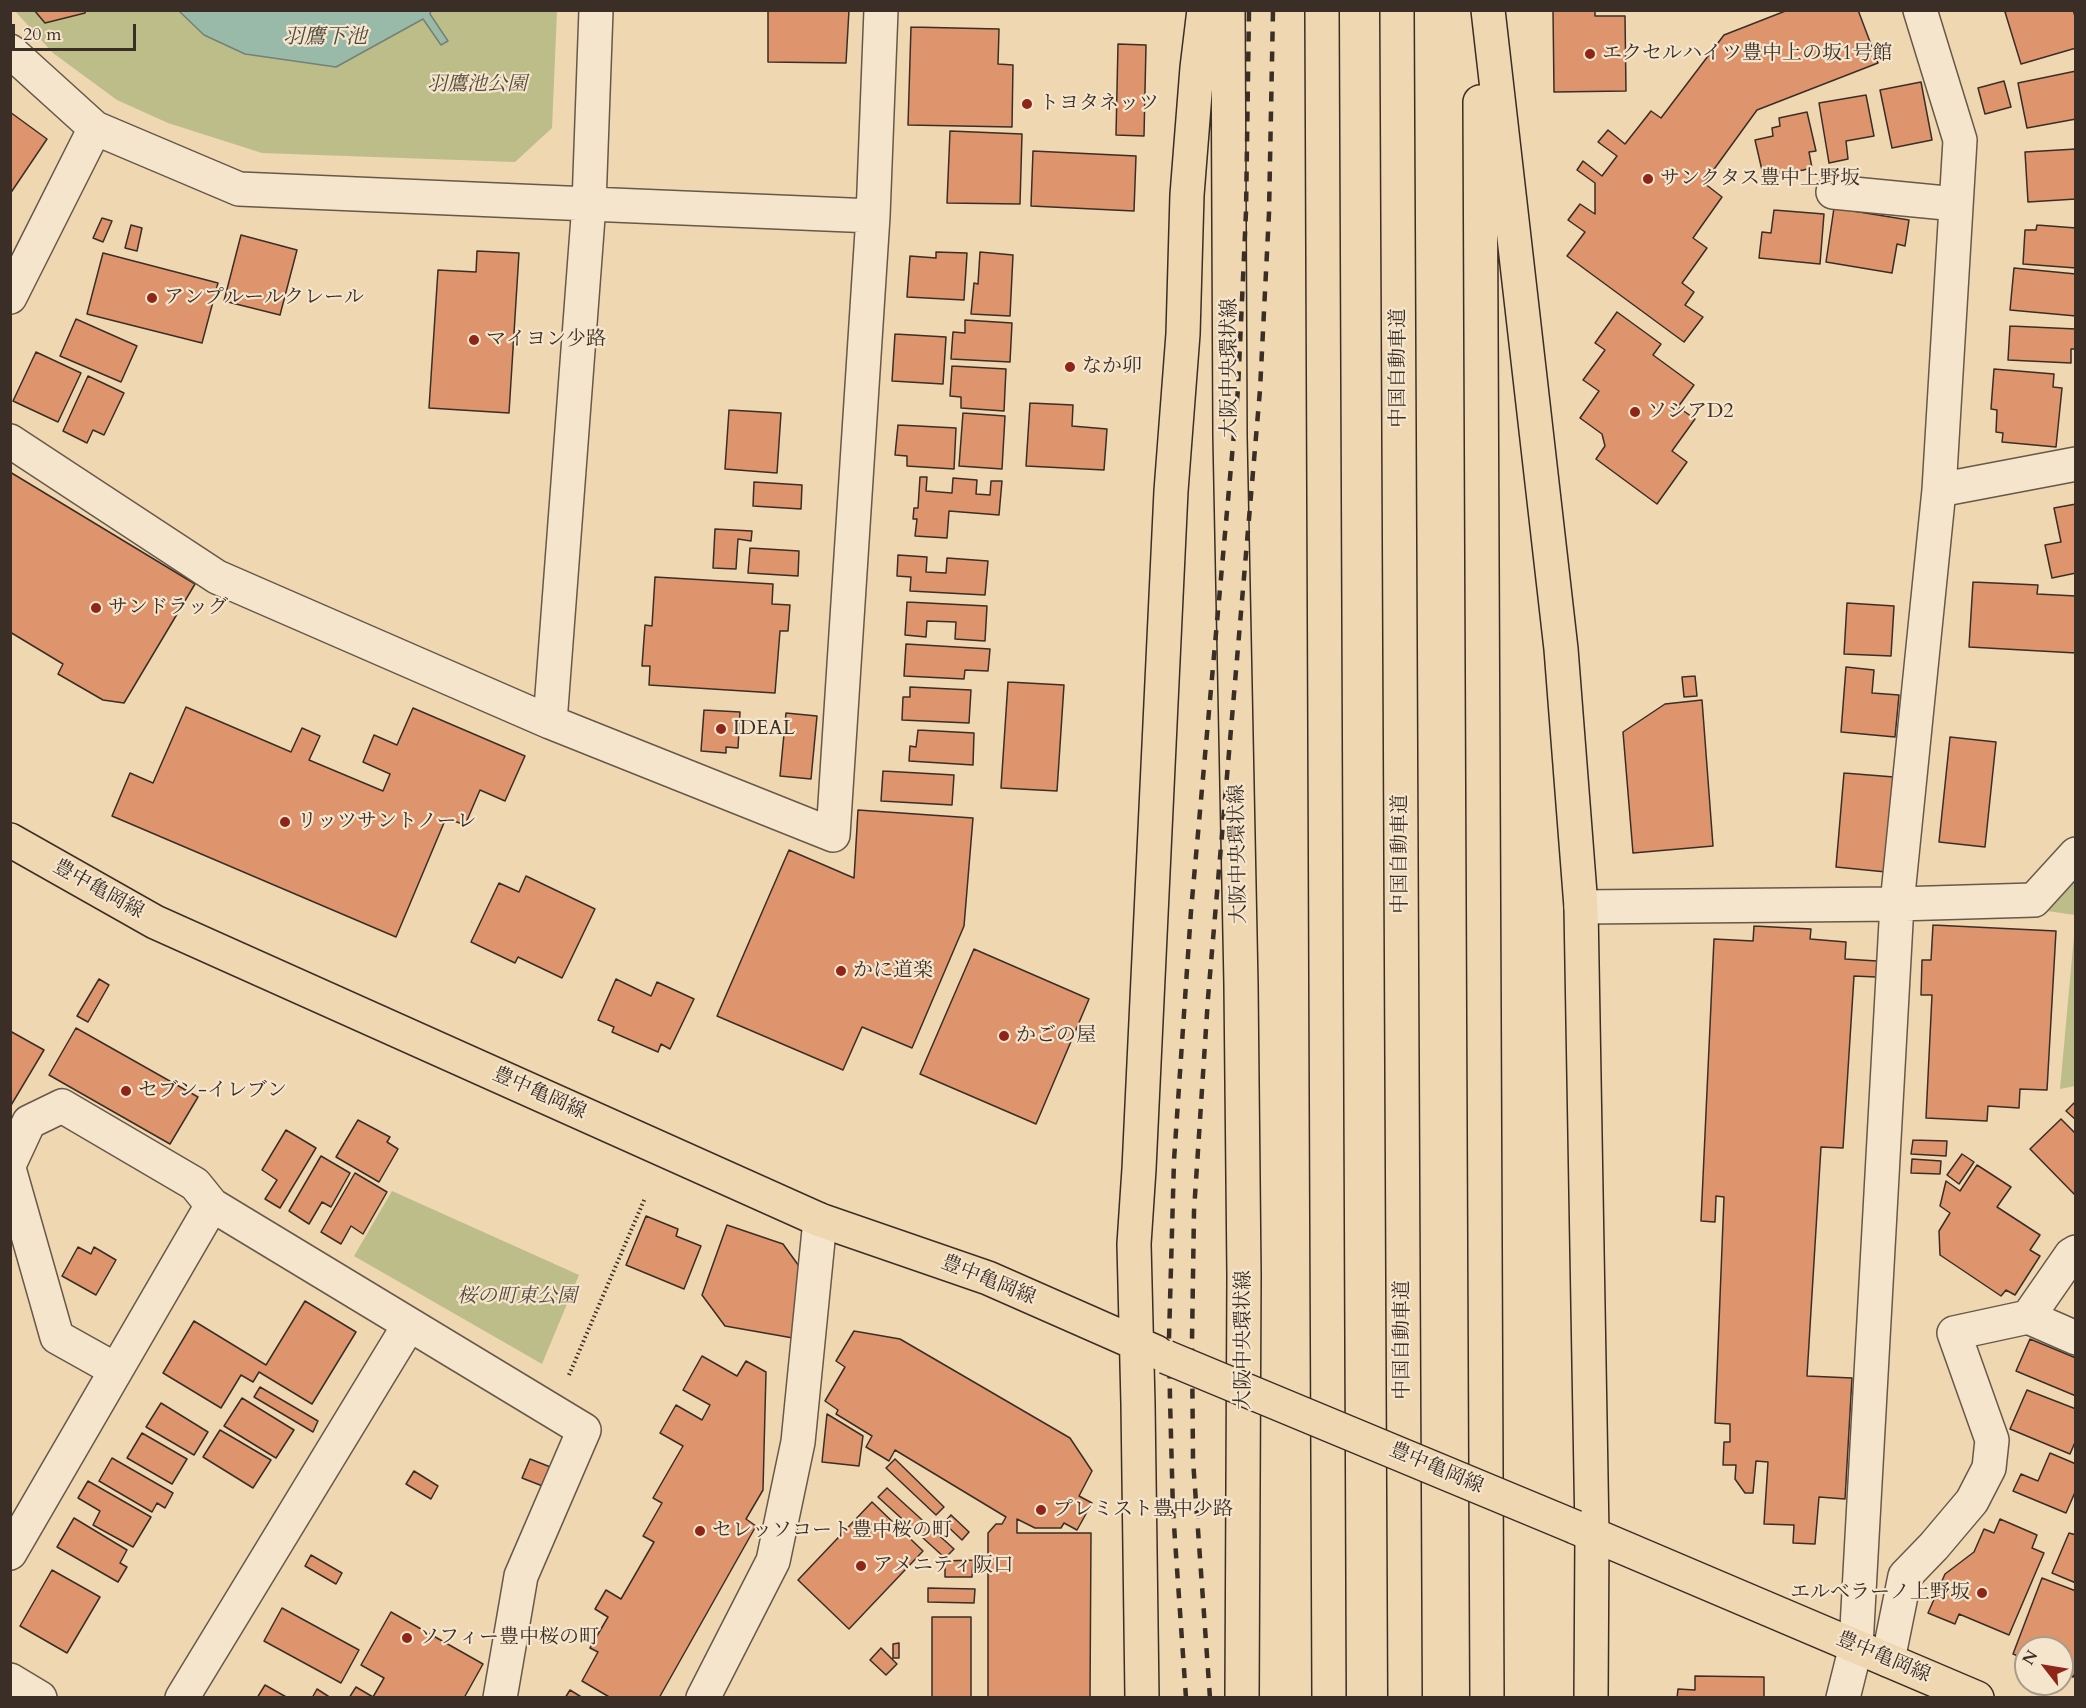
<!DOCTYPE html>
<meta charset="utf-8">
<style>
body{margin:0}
#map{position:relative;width:2086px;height:1708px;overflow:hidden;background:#efd7b1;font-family:Cardo,serif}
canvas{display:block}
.frame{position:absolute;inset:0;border:12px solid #3a2e26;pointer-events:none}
.north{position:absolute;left:2014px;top:1636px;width:60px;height:60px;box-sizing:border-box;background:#f5e5cc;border:2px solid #aa9c8a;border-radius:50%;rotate:301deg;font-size:16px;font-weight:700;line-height:24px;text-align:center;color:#3a2e26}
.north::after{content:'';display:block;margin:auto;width:21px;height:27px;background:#8f2418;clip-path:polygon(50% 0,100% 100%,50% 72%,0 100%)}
.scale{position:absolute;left:12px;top:24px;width:124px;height:27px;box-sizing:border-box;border:3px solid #3a2e26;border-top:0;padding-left:8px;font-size:18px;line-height:21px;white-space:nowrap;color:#3a2e26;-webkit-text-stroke:4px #f5e5cc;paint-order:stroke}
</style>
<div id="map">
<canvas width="2086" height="1708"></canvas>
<div class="frame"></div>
<div class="north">N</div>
<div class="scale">20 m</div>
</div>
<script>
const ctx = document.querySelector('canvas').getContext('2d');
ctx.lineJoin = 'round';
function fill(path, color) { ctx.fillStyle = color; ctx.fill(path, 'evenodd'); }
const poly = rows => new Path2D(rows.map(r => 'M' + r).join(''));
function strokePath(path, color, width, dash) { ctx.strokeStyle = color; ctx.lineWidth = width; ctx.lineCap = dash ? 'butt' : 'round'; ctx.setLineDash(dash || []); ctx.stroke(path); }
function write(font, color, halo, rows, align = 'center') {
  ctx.font = font + ' Cardo,"Noto Serif JP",serif'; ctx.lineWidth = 4.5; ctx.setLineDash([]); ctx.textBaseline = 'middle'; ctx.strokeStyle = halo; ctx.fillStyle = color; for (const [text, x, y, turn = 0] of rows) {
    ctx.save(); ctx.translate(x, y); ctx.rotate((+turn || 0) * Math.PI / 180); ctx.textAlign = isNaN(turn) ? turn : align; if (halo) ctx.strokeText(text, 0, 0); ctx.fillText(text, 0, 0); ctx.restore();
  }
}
const green = poly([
 [15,11,557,11,552,128,515,162,262,153,168,123,117,100,53,53],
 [2075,879,2075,915,2047,911],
 [2075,925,2075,1086,2060,1089],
 [392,1191,579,1275,542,1364,354,1256]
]);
const water = poly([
 [179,11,431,11,430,14,448,41,441,45,423,19,336,67,245,54,204,35,179,11]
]);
const building = poly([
 [34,10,86,10,85,13,45,23,34,10],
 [768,10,849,10,846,63,768,62,768,10],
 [1553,10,1595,10,1595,16,1625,16,1626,91,1554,92,1553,10],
 [1788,10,1858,10,1878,63,1757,110,1704,183,1722,197,1693,238,1707,248,1682,283,1694,292,1685,305,1703,317,1684,342,1567,256,1585,232,1568,220,1580,204,1595,214,1595,183,1577,170,1583,161,1602,176,1617,156,1598,142,1608,130,1625,144,1651,111,1661,118,1724,35,1788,10],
 [2010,10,2073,10,2076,19,2076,48,2021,64,2005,12,2010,10],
 [911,27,999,29,998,64,1013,65,1012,127,908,125,911,27],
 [1118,44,1146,45,1144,136,1116,135,1118,44],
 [2076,71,2076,119,2027,128,2018,83,2076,71],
 [2004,81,2011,107,1985,114,1978,88,2004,81],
 [1921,82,1932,140,1892,148,1880,90,1921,82],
 [1866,95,1874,136,1846,141,1848,159,1829,163,1819,103,1866,95],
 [10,112,47,139,10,194,10,112],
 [1807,112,1816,151,1809,152,1812,168,1764,179,1755,140,1773,136,1772,128,1780,126,1779,118,1807,112],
 [950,131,1022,134,1020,204,947,203,950,131],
 [2076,149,2076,199,2028,202,2025,152,2076,149],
 [1033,151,1136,156,1134,211,1031,206,1033,151],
 [1834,208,1909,220,1905,246,1897,244,1892,273,1826,262,1834,208],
 [1774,210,1824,214,1820,264,1759,258,1762,232,1771,233,1774,210],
 [102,218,112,221,103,242,93,238,102,218],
 [131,225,142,228,137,251,125,248,131,225],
 [2037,225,2076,228,2076,268,2023,264,2025,230,2036,230,2037,225],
 [241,235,297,250,280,315,224,301,241,235],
 [477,251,519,253,509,413,429,408,438,270,476,272,477,251],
 [936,252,967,253,964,300,907,297,910,256,936,258,936,252],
 [980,252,1013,255,1010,316,971,314,974,283,978,284,980,252],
 [103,253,218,283,202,343,87,314,103,253],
 [2014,268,2076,274,2076,316,2010,310,2014,268],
 [1617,312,1661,344,1653,355,1694,385,1678,407,1695,419,1672,451,1687,462,1657,504,1596,459,1605,446,1602,434,1580,418,1599,391,1583,380,1605,350,1595,343,1617,312],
 [76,319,137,346,121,382,60,356,76,319],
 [965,320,1012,323,1010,362,951,359,953,332,965,333,965,320],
 [2010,326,2076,329,2076,349,2071,349,2071,363,2008,360,2010,326],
 [895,334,946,337,943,384,892,381,895,334],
 [36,352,81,373,58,422,13,401,36,352],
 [952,366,1006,369,1004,411,961,408,961,397,950,396,952,366],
 [1994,369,2054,374,2053,387,2062,388,2056,447,2002,442,2003,433,1996,432,1997,410,1991,409,1994,369],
 [88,376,124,393,104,435,93,430,87,443,63,431,88,376],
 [1030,403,1073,405,1072,426,1107,429,1104,470,1026,466,1030,403],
 [729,410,781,413,777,473,725,469,729,410],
 [963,413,1005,416,1002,469,959,466,963,413],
 [898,425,956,428,954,469,907,466,907,456,895,455,898,425],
 [10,472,195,584,124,703,103,700,58,674,63,664,10,632,10,472],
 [920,477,927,477,926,491,952,493,953,478,977,480,976,494,990,495,991,481,1002,481,999,515,949,511,947,538,915,536,917,519,913,519,914,508,918,508,920,477],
 [754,482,802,485,801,509,753,506,754,482],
 [2076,504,2076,573,2052,578,2045,545,2061,542,2054,508,2076,504],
 [715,529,752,531,751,541,738,539,736,569,713,568,715,529],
 [750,548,799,551,798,576,748,573,750,548],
 [898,555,927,557,926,572,946,573,947,558,988,561,985,595,910,591,911,577,897,576,898,555],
 [655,577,773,584,772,604,790,605,788,631,780,631,775,693,649,685,650,666,642,666,645,625,652,626,655,577],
 [1973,582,2038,585,2037,594,2076,596,2076,653,1969,647,1973,582],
 [907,602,987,606,985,641,955,639,956,622,927,621,926,637,905,635,907,602],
 [1847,603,1894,606,1891,656,1844,654,1847,603],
 [906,644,990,649,988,671,965,670,964,679,904,676,906,644],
 [1846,667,1874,670,1872,693,1899,695,1895,737,1841,732,1846,667],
 [1695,676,1697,696,1684,697,1682,677,1695,676],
 [1008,682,1064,685,1057,791,1001,788,1008,682],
 [910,687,971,690,969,723,902,720,903,697,910,697,910,687],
 [1702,700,1713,846,1633,853,1623,732,1665,704,1702,700],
 [186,707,291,752,302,728,320,736,309,760,383,791,390,774,363,762,374,735,397,745,413,708,525,756,505,801,480,790,465,825,446,818,396,937,112,816,130,773,153,783,186,707],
 [704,710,740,712,738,748,726,747,726,753,701,751,704,710],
 [786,713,817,716,811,779,780,776,786,713],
 [918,730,974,733,973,765,909,761,910,746,916,747,918,730],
 [1950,737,1996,742,1985,847,1939,842,1950,737],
 [883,771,954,775,952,805,881,801,883,771],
 [1844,773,1894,777,1886,872,1836,867,1844,773],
 [858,810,973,818,964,926,912,1048,862,1027,843,1070,717,1016,789,850,854,878,858,810],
 [526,876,595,909,562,978,518,957,515,963,471,942,499,883,519,892,526,876],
 [1933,925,2056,931,2047,1090,2020,1089,2019,1108,1988,1106,1987,1121,1926,1118,1932,995,1921,995,1922,960,1931,960,1933,925],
 [1754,926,1811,929,1810,939,1846,942,1845,959,1877,961,1876,977,1854,976,1843,1148,1821,1147,1807,1376,1852,1378,1845,1499,1819,1497,1815,1544,1793,1543,1794,1525,1764,1524,1768,1462,1756,1461,1753,1493,1745,1493,1735,1479,1736,1465,1723,1465,1724,1442,1730,1442,1730,1424,1715,1423,1724,1197,1716,1196,1715,1222,1701,1221,1714,939,1753,941,1754,926],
 [974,949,1089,999,1036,1124,920,1074,974,949],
 [99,979,109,985,88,1022,77,1016,99,979],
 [616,979,651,996,657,982,694,999,670,1049,661,1044,658,1052,612,1032,614,1027,598,1020,616,979],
 [76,1028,198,1097,170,1144,49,1075,76,1028],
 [10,1031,44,1050,10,1107,10,1031],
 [2076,1101,2076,1120,2066,1111,2076,1101],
 [2061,1119,2076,1134,2076,1196,2030,1149,2061,1119],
 [358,1120,390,1137,387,1142,398,1149,379,1182,336,1157,358,1120],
 [286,1130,316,1148,280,1208,265,1199,277,1180,262,1170,286,1130],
 [1913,1140,1947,1141,1946,1156,1911,1154,1913,1140],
 [1962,1154,1974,1162,1959,1184,1947,1175,1962,1154],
 [321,1156,350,1173,331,1207,322,1202,309,1224,289,1211,321,1156],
 [1912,1159,1941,1161,1940,1174,1911,1173,1912,1159],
 [1977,1165,2011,1187,1997,1207,2040,1235,2030,1250,2040,1256,2015,1295,2006,1290,2001,1296,1940,1255,1939,1231,1950,1213,1940,1206,1946,1181,1960,1191,1977,1165],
 [355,1173,387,1192,363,1234,351,1226,341,1244,321,1232,355,1173],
 [646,1216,678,1229,676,1236,701,1246,684,1289,626,1265,646,1216],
 [727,1225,783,1244,804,1273,793,1338,725,1326,702,1295,727,1225],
 [78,1247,91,1254,94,1247,116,1260,96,1295,62,1276,78,1247],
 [305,1301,356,1332,312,1404,259,1372,253,1382,241,1375,221,1408,163,1373,194,1321,266,1365,305,1301],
 [854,1331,900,1339,1070,1438,1092,1471,1079,1496,1092,1503,1077,1530,1064,1523,1061,1528,1035,1528,1017,1519,1017,1533,1091,1533,1090,1698,988,1698,988,1533,996,1524,1002,1524,1006,1517,895,1450,889,1461,866,1447,872,1436,836,1414,838,1410,825,1401,845,1367,836,1361,854,1331],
 [2030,1339,2076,1358,2076,1396,2016,1371,2030,1339],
 [702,1356,737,1376,746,1361,766,1372,763,1490,746,1519,756,1526,659,1698,611,1698,582,1681,598,1652,590,1648,608,1617,595,1609,606,1590,621,1599,654,1542,643,1536,662,1503,653,1498,683,1446,660,1433,676,1405,702,1420,710,1405,683,1390,702,1356],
 [260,1387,318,1421,313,1432,254,1397,260,1387],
 [2027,1390,2076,1409,2076,1440,2070,1454,2010,1429,2027,1390],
 [242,1398,294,1430,276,1458,224,1426,242,1398],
 [161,1403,208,1432,194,1455,146,1427,161,1403],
 [827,1414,863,1436,859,1466,822,1462,827,1414],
 [220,1430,271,1460,253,1488,203,1457,220,1430],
 [142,1433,187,1459,172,1484,127,1458,142,1433],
 [2050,1453,2076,1464,2076,1490,2066,1513,2013,1491,2021,1474,2038,1481,2050,1453],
 [112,1458,173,1493,165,1508,157,1503,152,1512,99,1481,112,1458],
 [530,1459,553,1468,545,1487,522,1478,530,1459],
 [895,1459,944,1507,936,1515,886,1468,895,1459],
 [414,1471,438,1486,431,1499,406,1484,414,1471],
 [88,1481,151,1517,133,1547,93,1525,100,1511,78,1498,88,1481],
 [887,1488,954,1549,945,1558,878,1497,887,1488],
 [872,1502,923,1551,849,1629,798,1580,872,1502],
 [951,1515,969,1532,962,1540,944,1523,951,1515],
 [74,1518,127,1550,120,1563,127,1567,118,1582,57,1547,74,1518],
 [2000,1519,2037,1535,2032,1548,2044,1553,2009,1635,1959,1614,1955,1624,1928,1613,1945,1574,1974,1552,1984,1529,1994,1533,2000,1519],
 [2069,1533,2076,1535,2076,1583,2052,1573,2069,1533],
 [311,1555,342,1573,336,1584,305,1566,311,1555],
 [973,1560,972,1577,945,1577,945,1561,973,1560],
 [52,1570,100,1597,67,1653,20,1626,52,1570],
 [2042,1578,2076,1591,2076,1672,2073,1677,2062,1673,2062,1648,2026,1648,2026,1659,2013,1654,2042,1578],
 [928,1588,975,1589,974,1603,928,1602,928,1588],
 [282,1608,359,1650,341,1683,264,1641,282,1608],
 [391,1612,483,1664,464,1698,349,1698,356,1687,373,1697,384,1678,361,1665,391,1612],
 [932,1617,971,1617,971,1698,932,1698,932,1617],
 [899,1643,899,1658,893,1658,893,1644,899,1643],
 [881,1648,897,1664,886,1675,870,1660,881,1648],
 [1695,1676,1764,1677,1764,1698,1677,1698,1678,1689,1695,1690,1695,1676],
 [265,1685,288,1698,257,1698,265,1685],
 [317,1689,331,1698,312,1698,317,1689],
 [570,1690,583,1698,565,1698,570,1690]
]);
const path = poly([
 [569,1375,645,1198]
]);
const minor = poly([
 [1920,10,1960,140,1939,490,1897,904,2034,900,2076,854],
 [10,51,95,128],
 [1833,192,1956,204],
 [10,297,95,128,239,189,589,204,596,10],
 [10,441,217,577,550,722,833,835,873,216,881,10],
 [1939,490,2076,464],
 [550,722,589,204,873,216],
 [1581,907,1897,904,1856,1646,1843,1698],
 [10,1163,29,1122,62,1106,195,1184,212,1205],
 [10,1172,57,1337,116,1370],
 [2076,1252,2071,1255,2028,1317,2076,1338],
 [10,1553,212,1205,584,1430,521,1576,500,1698],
 [1888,1660,1905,1576,1934,1546,1972,1501,1989,1468,1992,1440,1954,1333,2028,1317],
 [10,1680,40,1698],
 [182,1698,409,1325],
 [703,1698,773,1561,798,1442,820,1220]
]);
const major = poly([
 [1228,10,1230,436,1241,985,1244,1275,1242,1698],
 [1488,10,1561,649,1581,907,1592,1534,1591,1698],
 [1480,102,1487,1698],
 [10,840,155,922,820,1220,988,1278,1156,1352],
 [1575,1527,1977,1698],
 [1142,1698,1138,1404,1134,1244,1139,1169,1171,491,1183,334,1187,195,1197,68,1204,10]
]);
const highway = poly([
 [1322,10,1329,1698],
 [1397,10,1405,1698]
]);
const rail = poly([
 [1186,1698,1173,1511,1170,1399,1169,1338,1174,1160,1191,911,1238,389,1246,212,1249,10],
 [1210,1698,1193,1460,1192,1341,1194,1211,1208,998,1260,390,1269,213,1273,10]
]);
const majorBridge = poly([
 [1166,1357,1575,1527]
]);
const markers = [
 [1590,54,6,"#8f2418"],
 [1027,104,6,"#8f2418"],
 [1648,179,6,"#8f2418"],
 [152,298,6,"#8f2418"],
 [474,340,6,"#8f2418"],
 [1070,367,6,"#8f2418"],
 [1635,412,6,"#8f2418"],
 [96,608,6,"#8f2418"],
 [721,729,6,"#8f2418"],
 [285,822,6,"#8f2418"],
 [841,971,6,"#8f2418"],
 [1004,1036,6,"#8f2418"],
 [126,1091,6,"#8f2418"],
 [1041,1510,6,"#8f2418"],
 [700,1531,6,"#8f2418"],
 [861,1566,6,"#8f2418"],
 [1982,1593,6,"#8f2418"],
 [407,1638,6,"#8f2418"]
];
const poiNames = [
 ["エクセルハイツ豊中上の坂1号館",1602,54],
 ["トヨタネッツ",1039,104],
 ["サンクタス豊中上野坂",1660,179],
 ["アンプルールクレール",164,298],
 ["マイヨン少路",486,340],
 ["なか卯",1082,367],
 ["ソシアD2",1647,412],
 ["サンドラッグ",108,608],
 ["IDEAL",733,729],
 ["リッツサントノーレ",297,822],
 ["かに道楽",853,971],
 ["かごの屋",1016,1036],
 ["セブン-イレブン",138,1091],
 ["プレミスト豊中少路",1053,1510],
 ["セレッソコート豊中桜の町",712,1531],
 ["アメニティ阪口",873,1566],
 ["エルベラーノ上野坂",1970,1593,"right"],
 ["ソフィー豊中桜の町",419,1638]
];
const parkNames = [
 ["羽鷹池公園",477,85],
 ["桜の町東公園",517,1297]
];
const streetNames = [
 ["大阪中央環状線",1230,368,-90],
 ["中国自動車道",1399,368,-90],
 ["大阪中央環状線",1239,854,-91],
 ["中国自動車道",1401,854,-90],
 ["豊中亀岡線",98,890,29],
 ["豊中亀岡線",539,1094,24],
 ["豊中亀岡線",988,1281,22],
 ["大阪中央環状線",1244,1340,-90],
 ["中国自動車道",1403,1340,-90],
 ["豊中亀岡線",1436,1469,23],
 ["豊中亀岡線",1883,1658,23]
];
const waterNames = [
 ["羽鷹下池",325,38]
];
fill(green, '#bdbd89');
fill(water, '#9abaa9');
strokePath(water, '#748275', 1.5);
fill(building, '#de956e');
strokePath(building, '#3a2e26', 1.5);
strokePath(minor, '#675849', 36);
strokePath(major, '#3a2e26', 36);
strokePath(highway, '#3a2e26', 36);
strokePath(path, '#3a2e26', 4, [1.5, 3]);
strokePath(minor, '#f5e5cc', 33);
strokePath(major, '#efd7b1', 33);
strokePath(highway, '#efd7b1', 33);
strokePath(rail, '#3a2e26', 4.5, [10, 10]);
strokePath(majorBridge, '#3a2e26', 36, []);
strokePath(majorBridge, '#efd7b1', 33);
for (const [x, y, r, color] of markers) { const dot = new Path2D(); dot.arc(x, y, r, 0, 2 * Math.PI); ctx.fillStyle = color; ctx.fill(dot); strokePath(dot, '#f5e5cc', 2); }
write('20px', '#3a2e26', '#f5e5cc', poiNames, 'left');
write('italic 20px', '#544b3a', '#f5e5cc', parkNames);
write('20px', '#3a2e26', '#f5e5cc', streetNames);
write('italic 21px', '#4d4a40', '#f5e5cc', waterNames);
</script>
